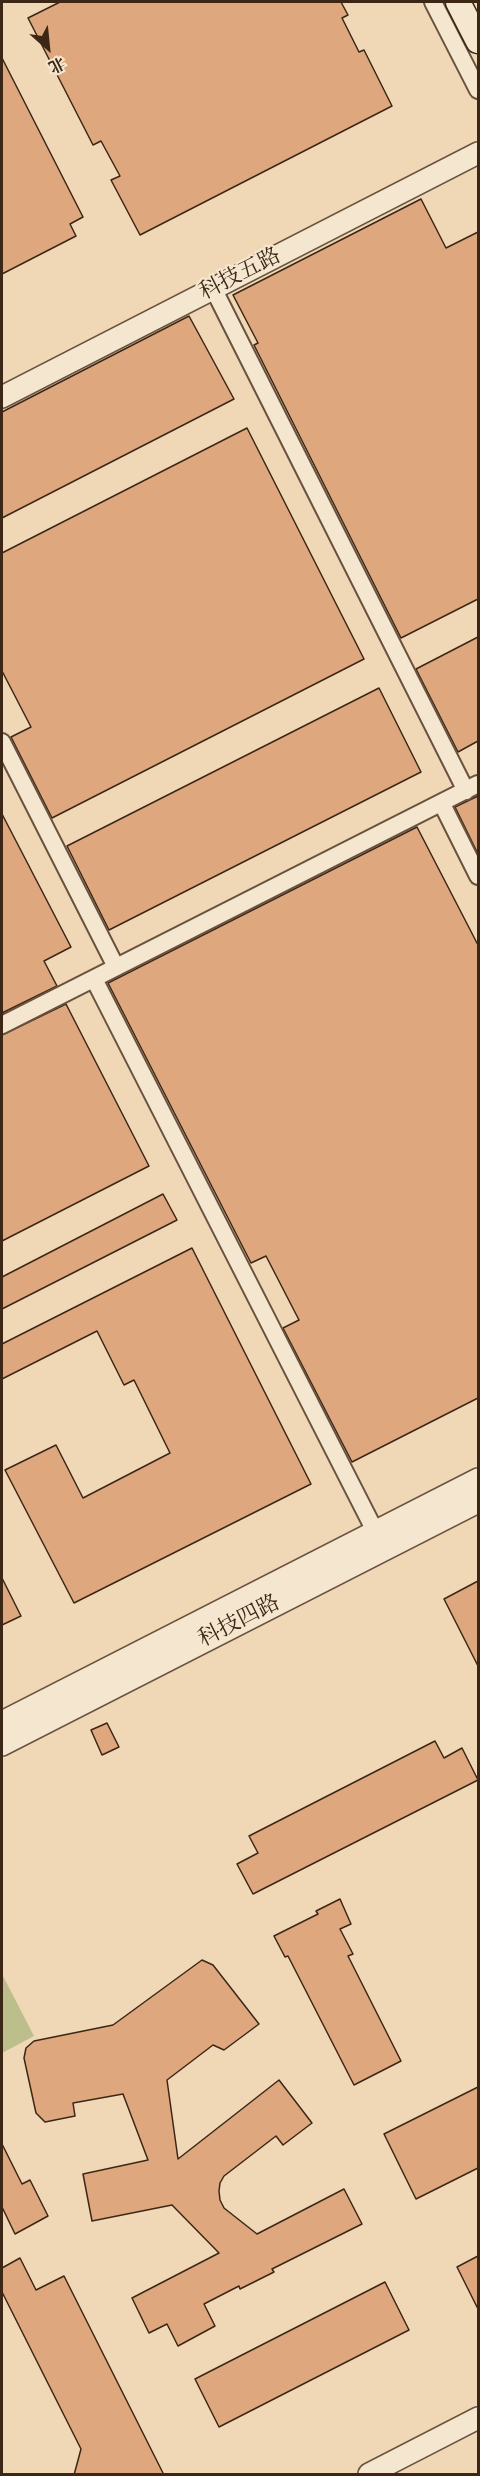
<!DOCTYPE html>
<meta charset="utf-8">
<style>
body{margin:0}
#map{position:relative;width:480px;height:2476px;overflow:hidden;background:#f0d8b7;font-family:Vollkorn,"Noto Serif SC",serif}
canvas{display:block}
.frame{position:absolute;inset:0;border:3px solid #3c2717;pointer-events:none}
.north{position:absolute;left:18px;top:18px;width:60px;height:60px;-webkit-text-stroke:4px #f5e6d0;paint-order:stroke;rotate:153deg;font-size:16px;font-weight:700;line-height:24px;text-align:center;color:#3c2717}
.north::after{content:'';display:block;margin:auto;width:21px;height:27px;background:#3c2717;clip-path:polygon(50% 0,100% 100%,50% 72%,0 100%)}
</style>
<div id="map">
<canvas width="480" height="2476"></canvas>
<div class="frame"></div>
<div class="north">北</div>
</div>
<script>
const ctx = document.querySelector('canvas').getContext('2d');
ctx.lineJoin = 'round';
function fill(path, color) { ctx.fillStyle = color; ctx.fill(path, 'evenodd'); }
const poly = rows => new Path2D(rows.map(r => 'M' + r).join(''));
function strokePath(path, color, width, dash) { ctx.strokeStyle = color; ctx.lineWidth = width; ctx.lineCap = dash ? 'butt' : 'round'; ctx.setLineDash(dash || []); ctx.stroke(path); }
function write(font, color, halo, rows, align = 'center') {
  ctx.font = font + ' Vollkorn,"Noto Serif SC",serif'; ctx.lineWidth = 4.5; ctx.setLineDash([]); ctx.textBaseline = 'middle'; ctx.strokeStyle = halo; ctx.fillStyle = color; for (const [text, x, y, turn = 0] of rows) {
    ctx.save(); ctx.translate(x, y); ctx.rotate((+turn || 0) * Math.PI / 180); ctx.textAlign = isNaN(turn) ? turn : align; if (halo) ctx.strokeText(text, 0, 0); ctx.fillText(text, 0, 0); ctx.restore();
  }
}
const green = poly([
 [2,1974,34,2036,2,2053]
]);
const building = poly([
 [60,2,341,2,348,15,342,18,359,52,364,50,392,106,140,235,111,180,120,176,101,141,93,145,28,18,60,2],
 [2,58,83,217,70,224,76,236,2,274,2,58],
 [421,199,446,248,478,232,478,599,401,638,254,345,258,343,233,295,421,199],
 [189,316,234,399,2,518,2,412,189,316],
 [247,428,364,659,52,818,11,737,31,727,2,671,2,553,247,428],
 [478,637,478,741,458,752,416,669,478,637],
 [379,688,421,772,109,930,67,846,379,688],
 [478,796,478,854,455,807,478,796],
 [2,814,71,947,44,961,57,986,2,1013,2,814],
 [417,827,478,945,478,1398,352,1462,283,1328,299,1320,266,1256,251,1263,108,983,417,827],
 [66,1004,149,1166,2,1241,2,1035,66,1004],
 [163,1194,177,1220,2,1309,2,1277,163,1194],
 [192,1248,311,1484,74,1603,5,1470,56,1445,83,1498,170,1453,134,1380,124,1385,97,1331,2,1379,2,1344,192,1248],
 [2,1578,21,1616,2,1625,2,1578],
 [478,1581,478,1666,444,1599,478,1581],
 [107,1723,119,1747,102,1755,91,1730,107,1723],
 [435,1741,444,1758,462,1748,478,1780,253,1894,237,1864,258,1853,249,1836,435,1741],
 [340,1899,351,1924,340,1929,353,1954,348,1956,401,2061,354,2085,288,1956,285,1957,274,1936,318,1914,316,1911,340,1899],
 [202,1960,213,1965,259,2024,224,2050,213,2045,167,2080,178,2159,279,2080,312,2123,283,2145,276,2136,224,2176,220,2183,219,2191,220,2200,224,2208,257,2234,344,2189,362,2224,272,2269,274,2272,240,2289,239,2286,204,2304,215,2326,178,2346,167,2324,149,2333,132,2298,219,2253,172,2205,92,2221,83,2174,148,2160,123,2094,73,2103,75,2116,45,2122,36,2113,24,2058,26,2048,34,2041,113,2025,202,1960],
 [478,2087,478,2168,416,2199,384,2134,478,2087],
 [2,2144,22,2184,30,2180,48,2216,15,2234,2,2207,2,2144],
 [478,2256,478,2309,457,2267,478,2256],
 [20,2258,36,2290,64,2276,164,2475,74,2475,81,2449,2,2292,2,2268,20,2258],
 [385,2282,409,2330,219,2427,195,2379,385,2282]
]);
const minor = poly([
 [433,2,478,90],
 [214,290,466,791],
 [2,742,116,967],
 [442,804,478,876],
 [94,979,375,1531],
 [2,1025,478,784]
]);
const tertiary = poly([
 [2,397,478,153],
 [2,1722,478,1479],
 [2,1745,478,1502],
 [369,2474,478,2418]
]);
const secondary = poly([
 [458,2,478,41]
]);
const streetNames = [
 ["科技五路",241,276,-27],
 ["科技四路",240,1623,-27]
];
fill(green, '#bcbe8c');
fill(building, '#dfa77e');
strokePath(building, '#3c2717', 1.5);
strokePath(minor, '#69533f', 20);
strokePath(tertiary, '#69533f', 24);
strokePath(secondary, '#3c2717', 27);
strokePath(minor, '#f5e6d0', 16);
strokePath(tertiary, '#f5e6d0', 21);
strokePath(secondary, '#f5e6d0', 24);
write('22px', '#3c2717', '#f5e6d0', streetNames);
</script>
